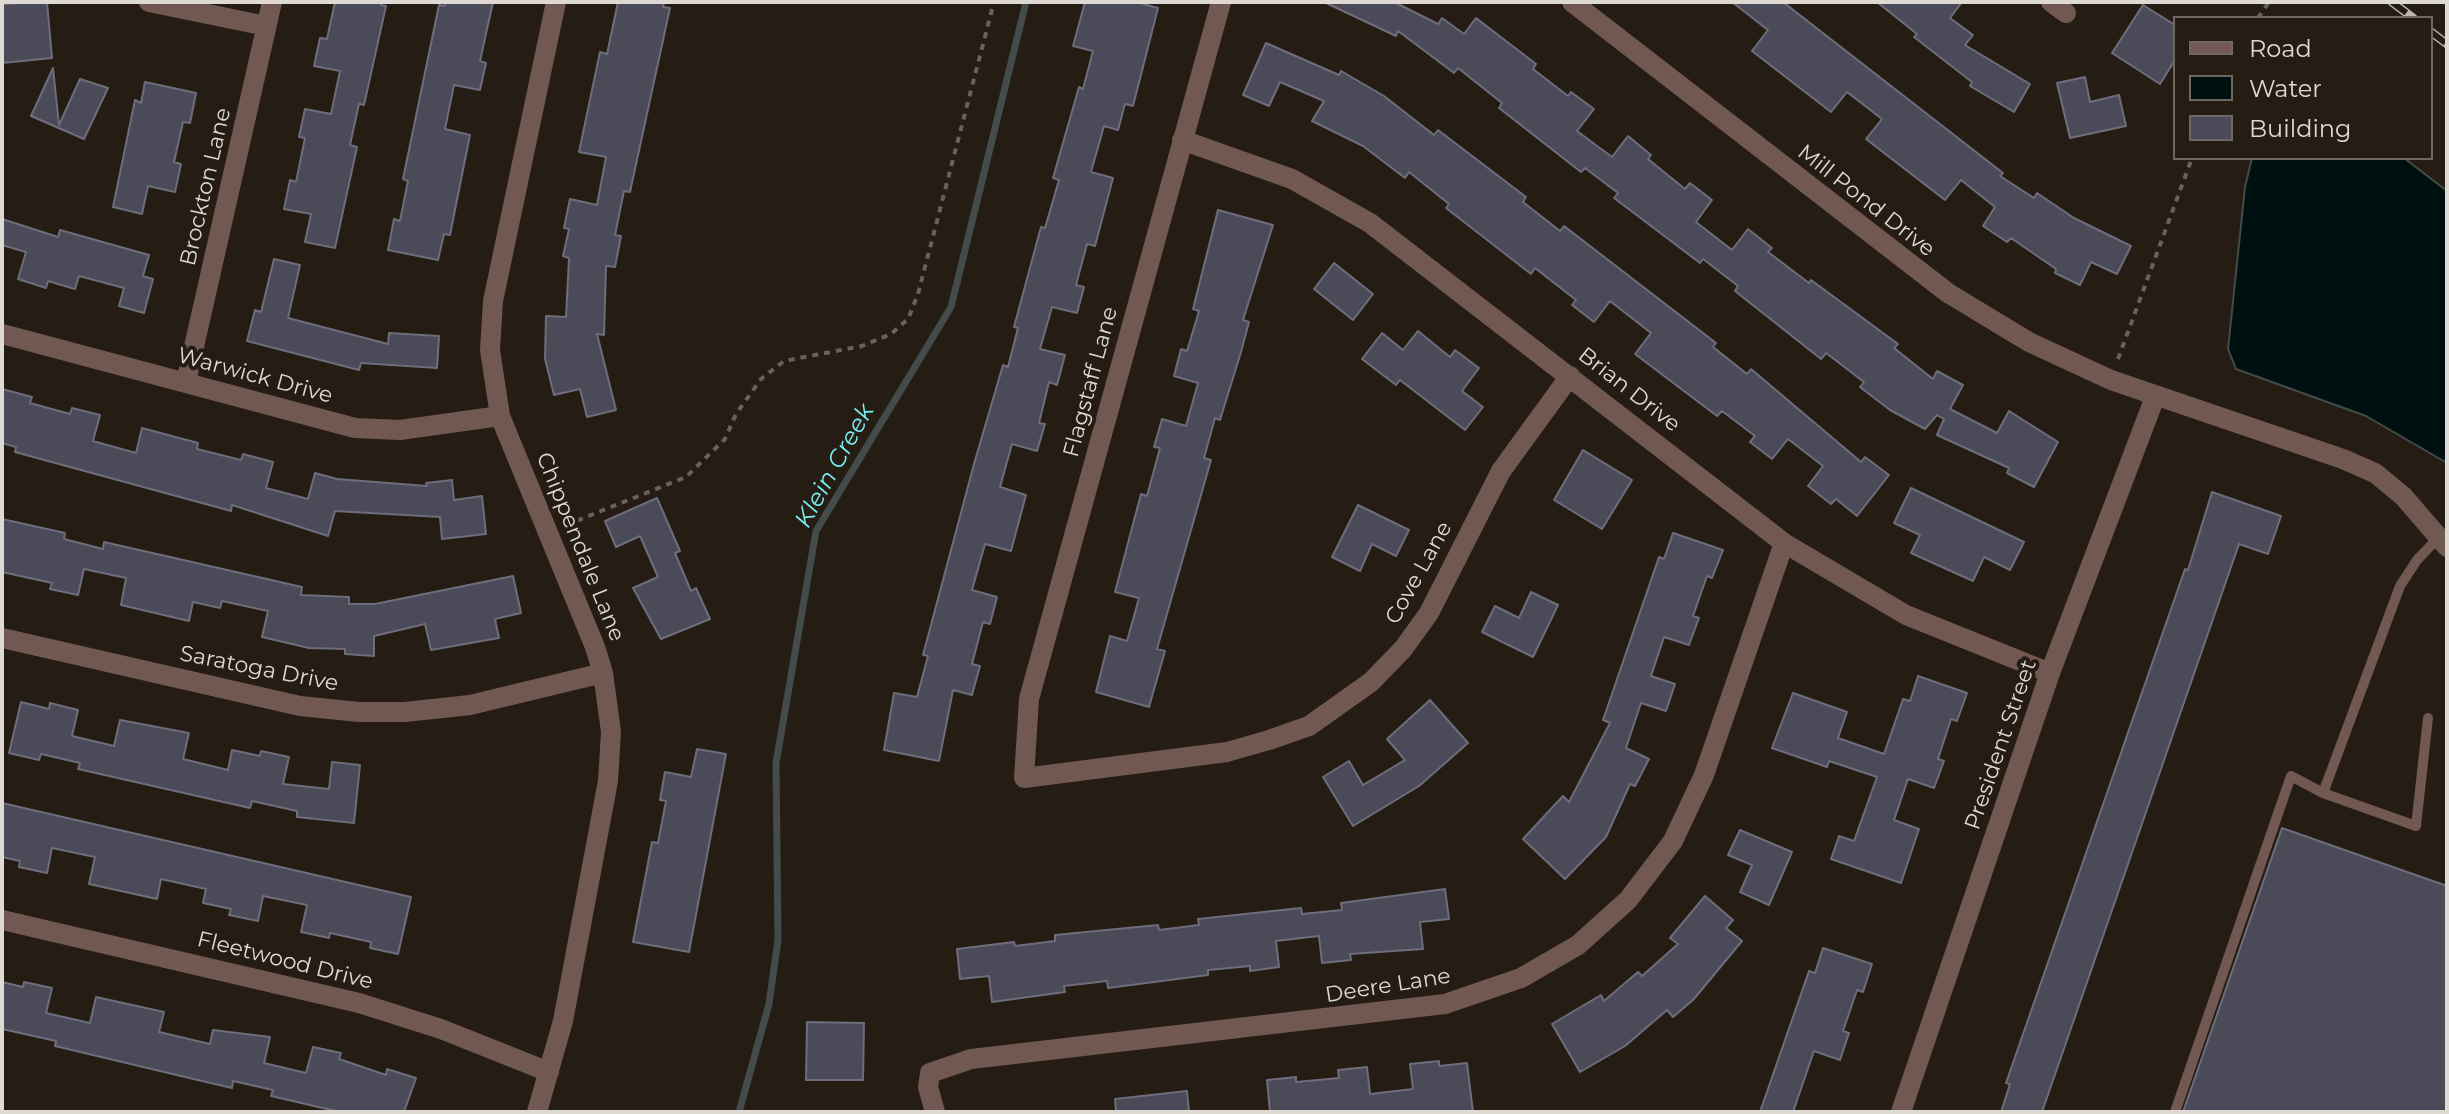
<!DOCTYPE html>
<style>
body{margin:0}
#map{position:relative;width:2449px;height:1114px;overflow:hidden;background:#251d13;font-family:Montserrat,sans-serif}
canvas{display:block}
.frame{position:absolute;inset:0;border:4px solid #dfd9d3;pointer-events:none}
.legend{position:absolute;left:2173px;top:16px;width:260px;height:144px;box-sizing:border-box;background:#251d13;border:2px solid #6f6860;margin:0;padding:10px 14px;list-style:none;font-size:24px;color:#dfd9d3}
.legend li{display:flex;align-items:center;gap:16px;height:40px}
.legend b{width:40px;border:2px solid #6f6860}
</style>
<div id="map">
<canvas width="2449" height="1114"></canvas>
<div class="frame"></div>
<ul class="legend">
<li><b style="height:10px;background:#715852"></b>Road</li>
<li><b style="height:22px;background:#000f10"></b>Water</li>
<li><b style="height:22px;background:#4b4a58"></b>Building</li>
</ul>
</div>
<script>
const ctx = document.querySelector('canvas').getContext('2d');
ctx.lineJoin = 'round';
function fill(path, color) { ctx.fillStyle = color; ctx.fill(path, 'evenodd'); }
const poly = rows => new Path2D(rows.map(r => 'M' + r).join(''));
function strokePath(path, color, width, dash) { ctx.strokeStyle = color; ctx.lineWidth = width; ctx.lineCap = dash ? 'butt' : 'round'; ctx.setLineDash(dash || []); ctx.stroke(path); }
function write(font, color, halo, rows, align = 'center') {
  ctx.font = font + ' Montserrat,sans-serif'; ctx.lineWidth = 8; ctx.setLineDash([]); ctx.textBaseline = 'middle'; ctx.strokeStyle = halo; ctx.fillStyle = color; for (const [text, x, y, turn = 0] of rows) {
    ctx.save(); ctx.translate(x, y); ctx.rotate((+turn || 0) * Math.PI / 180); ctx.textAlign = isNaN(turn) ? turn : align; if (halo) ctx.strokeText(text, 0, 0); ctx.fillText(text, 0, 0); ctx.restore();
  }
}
const water = poly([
 [2252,158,2404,158,2447,191,2447,463,2366,416,2236,369,2228,349,2245,187,2252,158]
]);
const stream = poly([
 [739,1112,769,1004,778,940,776,763,816,531,951,307,1026,2]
]);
const building = poly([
 [47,2,52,58,2,63,2,4,47,2],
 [335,2,381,2,381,5,386,6,364,105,359,104,350,145,357,147,335,248,305,242,311,214,284,209,290,180,296,182,305,138,299,137,305,109,331,114,340,71,314,66,320,38,327,39,335,2],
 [446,2,493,2,480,61,486,63,480,90,454,85,445,129,470,135,450,235,444,234,438,260,388,250,394,219,400,221,408,181,403,179,439,5,445,6,446,2],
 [618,2,664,2,663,7,670,8,630,192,624,191,615,235,621,236,615,267,606,266,604,335,597,334,616,410,587,417,580,389,554,395,545,359,546,316,566,317,569,258,563,256,569,229,564,228,570,199,597,205,606,157,579,152,600,52,607,54,618,2],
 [1085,2,1136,2,1158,8,1133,106,1125,104,1118,130,1104,126,1091,172,1113,178,1095,246,1087,244,1076,285,1084,287,1077,313,1052,307,1040,349,1065,355,1057,385,1049,382,1039,423,1045,424,1037,451,1012,444,1000,487,1026,495,1011,551,985,544,972,590,997,597,990,624,983,622,972,664,980,666,972,695,953,690,939,761,884,750,894,693,917,697,928,656,923,655,974,464,1003,365,1008,367,1018,328,1014,327,1041,227,1045,228,1059,180,1053,178,1079,87,1083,89,1093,51,1073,46,1085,2],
 [1324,2,1394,2,1438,24,1442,18,1464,34,1476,18,1536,64,1533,69,1568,96,1571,92,1594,109,1577,131,1612,157,1628,136,1651,155,1648,159,1685,189,1690,183,1712,200,1696,222,1732,250,1748,229,1772,248,1768,252,1809,283,1811,280,1898,344,1894,348,1933,379,1937,371,1963,385,1950,409,1997,433,2009,411,2058,442,2034,487,2007,473,2009,468,1937,435,1944,419,1937,415,1925,429,1890,410,1860,387,1864,382,1826,353,1821,359,1735,291,1738,286,1703,259,1700,263,1614,198,1618,193,1585,168,1581,172,1499,108,1502,103,1458,68,1454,73,1398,31,1396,36,1324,2],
 [1732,2,1783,2,2003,173,2000,176,2034,198,2037,193,2074,218,2131,246,2117,274,2091,262,2080,285,2055,273,2056,269,2011,238,2007,242,1983,226,1995,207,1961,180,1945,200,1866,139,1882,119,1847,92,1831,112,1752,51,1768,30,1732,2],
 [1877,2,1962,2,1950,18,1973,35,1965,45,2030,84,2014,112,1970,86,1972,82,1914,37,1917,34,1877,2],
 [2143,5,2175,25,2175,60,2160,84,2112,53,2143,5],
 [1266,43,1339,75,1341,71,1384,96,1434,135,1438,130,1526,197,1523,202,1560,231,1564,226,1716,343,1713,347,1747,374,1751,369,1861,462,1865,457,1889,475,1857,516,1836,499,1831,504,1808,486,1823,466,1788,439,1772,459,1750,442,1755,436,1722,411,1717,416,1635,354,1651,333,1610,301,1594,322,1572,305,1576,300,1535,268,1531,274,1446,208,1449,204,1409,172,1405,178,1363,146,1312,121,1324,101,1280,82,1269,106,1243,95,1266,43],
 [53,68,59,125,80,79,108,88,84,139,31,116,53,68],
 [2085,77,2090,102,2119,95,2126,126,2070,138,2057,83,2085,77],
 [145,82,196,93,190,123,183,122,174,162,181,164,175,192,148,186,142,214,113,207,135,100,141,103,145,82],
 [1218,210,1273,225,1243,320,1249,322,1241,352,1220,420,1215,418,1204,458,1211,460,1157,649,1165,651,1149,707,1096,692,1110,636,1127,641,1139,598,1115,592,1141,494,1147,496,1160,448,1154,447,1162,419,1186,426,1198,383,1174,376,1181,349,1187,351,1199,311,1193,309,1218,210],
 [2,219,58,237,60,230,149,255,143,276,153,279,144,313,119,306,124,288,79,276,75,289,48,281,46,288,18,279,26,252,2,245,2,219],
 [274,259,300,265,288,318,388,344,389,333,439,336,437,368,361,363,359,370,247,341,255,310,261,312,274,259],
 [1334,263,1373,294,1353,320,1314,289,1334,263],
 [1418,331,1450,357,1455,350,1479,368,1462,391,1483,407,1465,430,1400,380,1396,385,1362,359,1382,333,1403,350,1418,331],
 [2,389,32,397,30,403,70,414,72,408,100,415,93,441,136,453,142,428,198,443,197,449,241,460,243,454,273,462,266,488,308,499,315,473,337,479,427,486,426,483,452,480,454,500,482,496,486,534,442,539,440,517,335,511,328,536,232,505,231,511,15,452,16,447,2,443,2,389],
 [1583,450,1632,480,1602,529,1554,500,1583,450],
 [1911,488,2024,542,2010,570,1984,557,1973,581,1911,553,1920,535,1894,523,1911,488],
 [2212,492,2281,516,2268,554,2239,544,2042,1112,2001,1112,2010,1084,2006,1083,2185,569,2188,570,2212,492],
 [657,498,680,551,675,553,691,591,696,588,710,619,661,639,633,588,658,577,640,536,616,547,605,521,657,498],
 [1358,505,1409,530,1396,556,1372,544,1360,571,1332,557,1358,505],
 [2,519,65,533,64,539,103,549,104,542,302,587,301,595,349,597,349,604,375,604,513,576,521,613,495,619,499,638,431,650,425,624,374,636,374,656,345,654,345,649,309,648,262,637,268,611,222,601,220,608,193,602,189,621,121,605,126,578,84,569,78,595,50,589,52,583,2,572,2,519],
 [1673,533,1723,550,1712,578,1707,576,1693,616,1699,618,1689,645,1664,637,1651,676,1675,684,1666,711,1641,703,1626,748,1649,759,1635,786,1630,784,1606,837,1565,879,1523,839,1563,796,1569,802,1610,723,1603,720,1659,557,1664,559,1673,533],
 [1531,592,1558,605,1533,657,1482,632,1495,606,1519,618,1531,592],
 [1918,676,1967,693,1957,721,1951,719,1938,759,1944,761,1934,788,1908,779,1894,820,1919,829,1901,883,1831,859,1839,836,1854,841,1877,777,1829,761,1827,767,1772,748,1793,693,1847,712,1838,738,1884,754,1903,699,1910,701,1918,676],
 [1430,700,1468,743,1419,786,1353,826,1323,777,1349,761,1363,785,1405,760,1387,739,1430,700],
 [21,702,49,709,50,703,78,710,72,736,114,746,120,720,189,733,183,759,228,770,232,750,260,756,261,751,289,757,283,784,329,789,332,762,360,765,354,823,297,817,297,811,252,801,250,808,78,769,80,763,41,754,39,760,9,753,21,702],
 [697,749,726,754,689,952,633,942,652,842,658,843,666,801,660,800,665,772,691,777,697,749],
 [2,803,411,897,398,954,370,948,371,942,330,933,329,938,301,932,307,905,263,896,258,921,229,915,231,909,203,903,206,889,161,879,157,899,89,884,95,857,52,848,47,873,19,867,20,861,2,857,2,803],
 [2282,828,2447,886,2447,1112,2183,1112,2282,828],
 [1740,830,1792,852,1769,905,1740,892,1752,865,1728,855,1740,830],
 [1445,889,1449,919,1420,922,1423,949,1350,954,1351,960,1322,963,1319,936,1276,941,1279,967,1250,971,1250,966,1208,970,1208,975,1108,988,1107,981,1064,986,1065,992,992,1002,989,976,960,979,957,949,1014,942,1015,946,1055,941,1055,935,1158,925,1159,930,1199,925,1198,919,1301,908,1302,914,1342,910,1341,903,1445,889],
 [1705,896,1733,920,1726,928,1742,941,1693,1000,1673,1017,1667,1010,1625,1046,1580,1072,1552,1024,1601,995,1604,1001,1638,972,1642,976,1678,944,1670,938,1705,896],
 [1823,948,1872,964,1863,992,1857,990,1843,1031,1849,1033,1840,1060,1814,1051,1793,1112,1760,1112,1809,971,1815,973,1823,948],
 [2,982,23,987,24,982,52,988,46,1013,90,1023,96,997,164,1012,159,1032,210,1044,213,1030,270,1037,264,1063,306,1073,313,1047,341,1053,339,1059,386,1075,387,1069,416,1078,404,1112,340,1112,271,1096,273,1090,233,1081,232,1088,202,1081,55,1046,56,1041,2,1029,2,982],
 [807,1022,864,1023,863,1080,806,1080,807,1022],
 [1439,1061,1439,1066,1467,1063,1473,1112,1270,1112,1267,1080,1296,1077,1296,1082,1339,1078,1338,1070,1367,1067,1370,1094,1413,1089,1410,1064,1439,1061],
 [1187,1091,1189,1112,1116,1112,1115,1099,1187,1091]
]);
const path = poly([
 [2258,18,2269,2],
 [2118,359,2192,158],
 [566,525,686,477,725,439,736,414,761,379,784,361,862,346,891,334,908,319,918,294,994,2]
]);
const lane = poly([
 [2428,718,2416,826,2323,793,2400,586,2417,560,2439,537],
 [2175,1112,2291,776,2323,793]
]);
const street = poly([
 [149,2,266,26],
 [1221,2,1029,699,1024,778,1227,752,1269,740,1309,726,1371,682,1403,649,1429,613,1501,471,1570,376],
 [1572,2,1948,293,2029,342,2111,380,2343,459,2375,473,2403,496,2447,547],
 [2051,2,2066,13],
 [1182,140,1292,179,1370,223,1784,543,1906,615,2050,673],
 [2,334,355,428,400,430,500,416],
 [186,382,272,2],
 [2,638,300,706,359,712,405,712,470,705,603,673],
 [2,920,359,1003,441,1029,549,1072],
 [537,1112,563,1021,608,781,611,732,603,673,595,647,500,416,490,350,493,301,556,2],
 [935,1112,928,1087,930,1073,971,1059,1445,1004,1521,978,1578,945,1628,900,1673,841,1704,775,1784,543],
 [1901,1112,2050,673,2155,397]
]);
const rail = poly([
 [2392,2,2413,18],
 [2431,32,2447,44]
]);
const streetNames = [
 ["Brockton Lane",206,187,-77],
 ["Mill Pond Drive",1866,201,38],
 ["Warwick Drive",255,376,15],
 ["Flagstaff Lane",1091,382,-75],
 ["Brian Drive",1629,390,38],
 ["Chippendale Lane",580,547,68],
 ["Cove Lane",1419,573,-61],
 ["Saratoga Drive",259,669,11],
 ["President Street",2001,745,-71],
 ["Fleetwood Drive",285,961,14],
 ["Deere Lane",1388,986,-9]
];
const waterNames = [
 ["Klein Creek",835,466,-61]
];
fill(water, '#000f10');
strokePath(water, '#434c4a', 2);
strokePath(stream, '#434c4a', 7);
fill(building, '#4b4a58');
strokePath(building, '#6d6d7b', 2);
strokePath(path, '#69625a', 4, [6, 6]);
strokePath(lane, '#715852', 10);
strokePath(street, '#715852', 20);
strokePath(rail, '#bcb6af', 9);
strokePath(rail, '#251d13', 6, [18]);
write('22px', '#dfd9d3', '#251d13', streetNames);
write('italic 24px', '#79eef2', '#251d13', waterNames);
</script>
